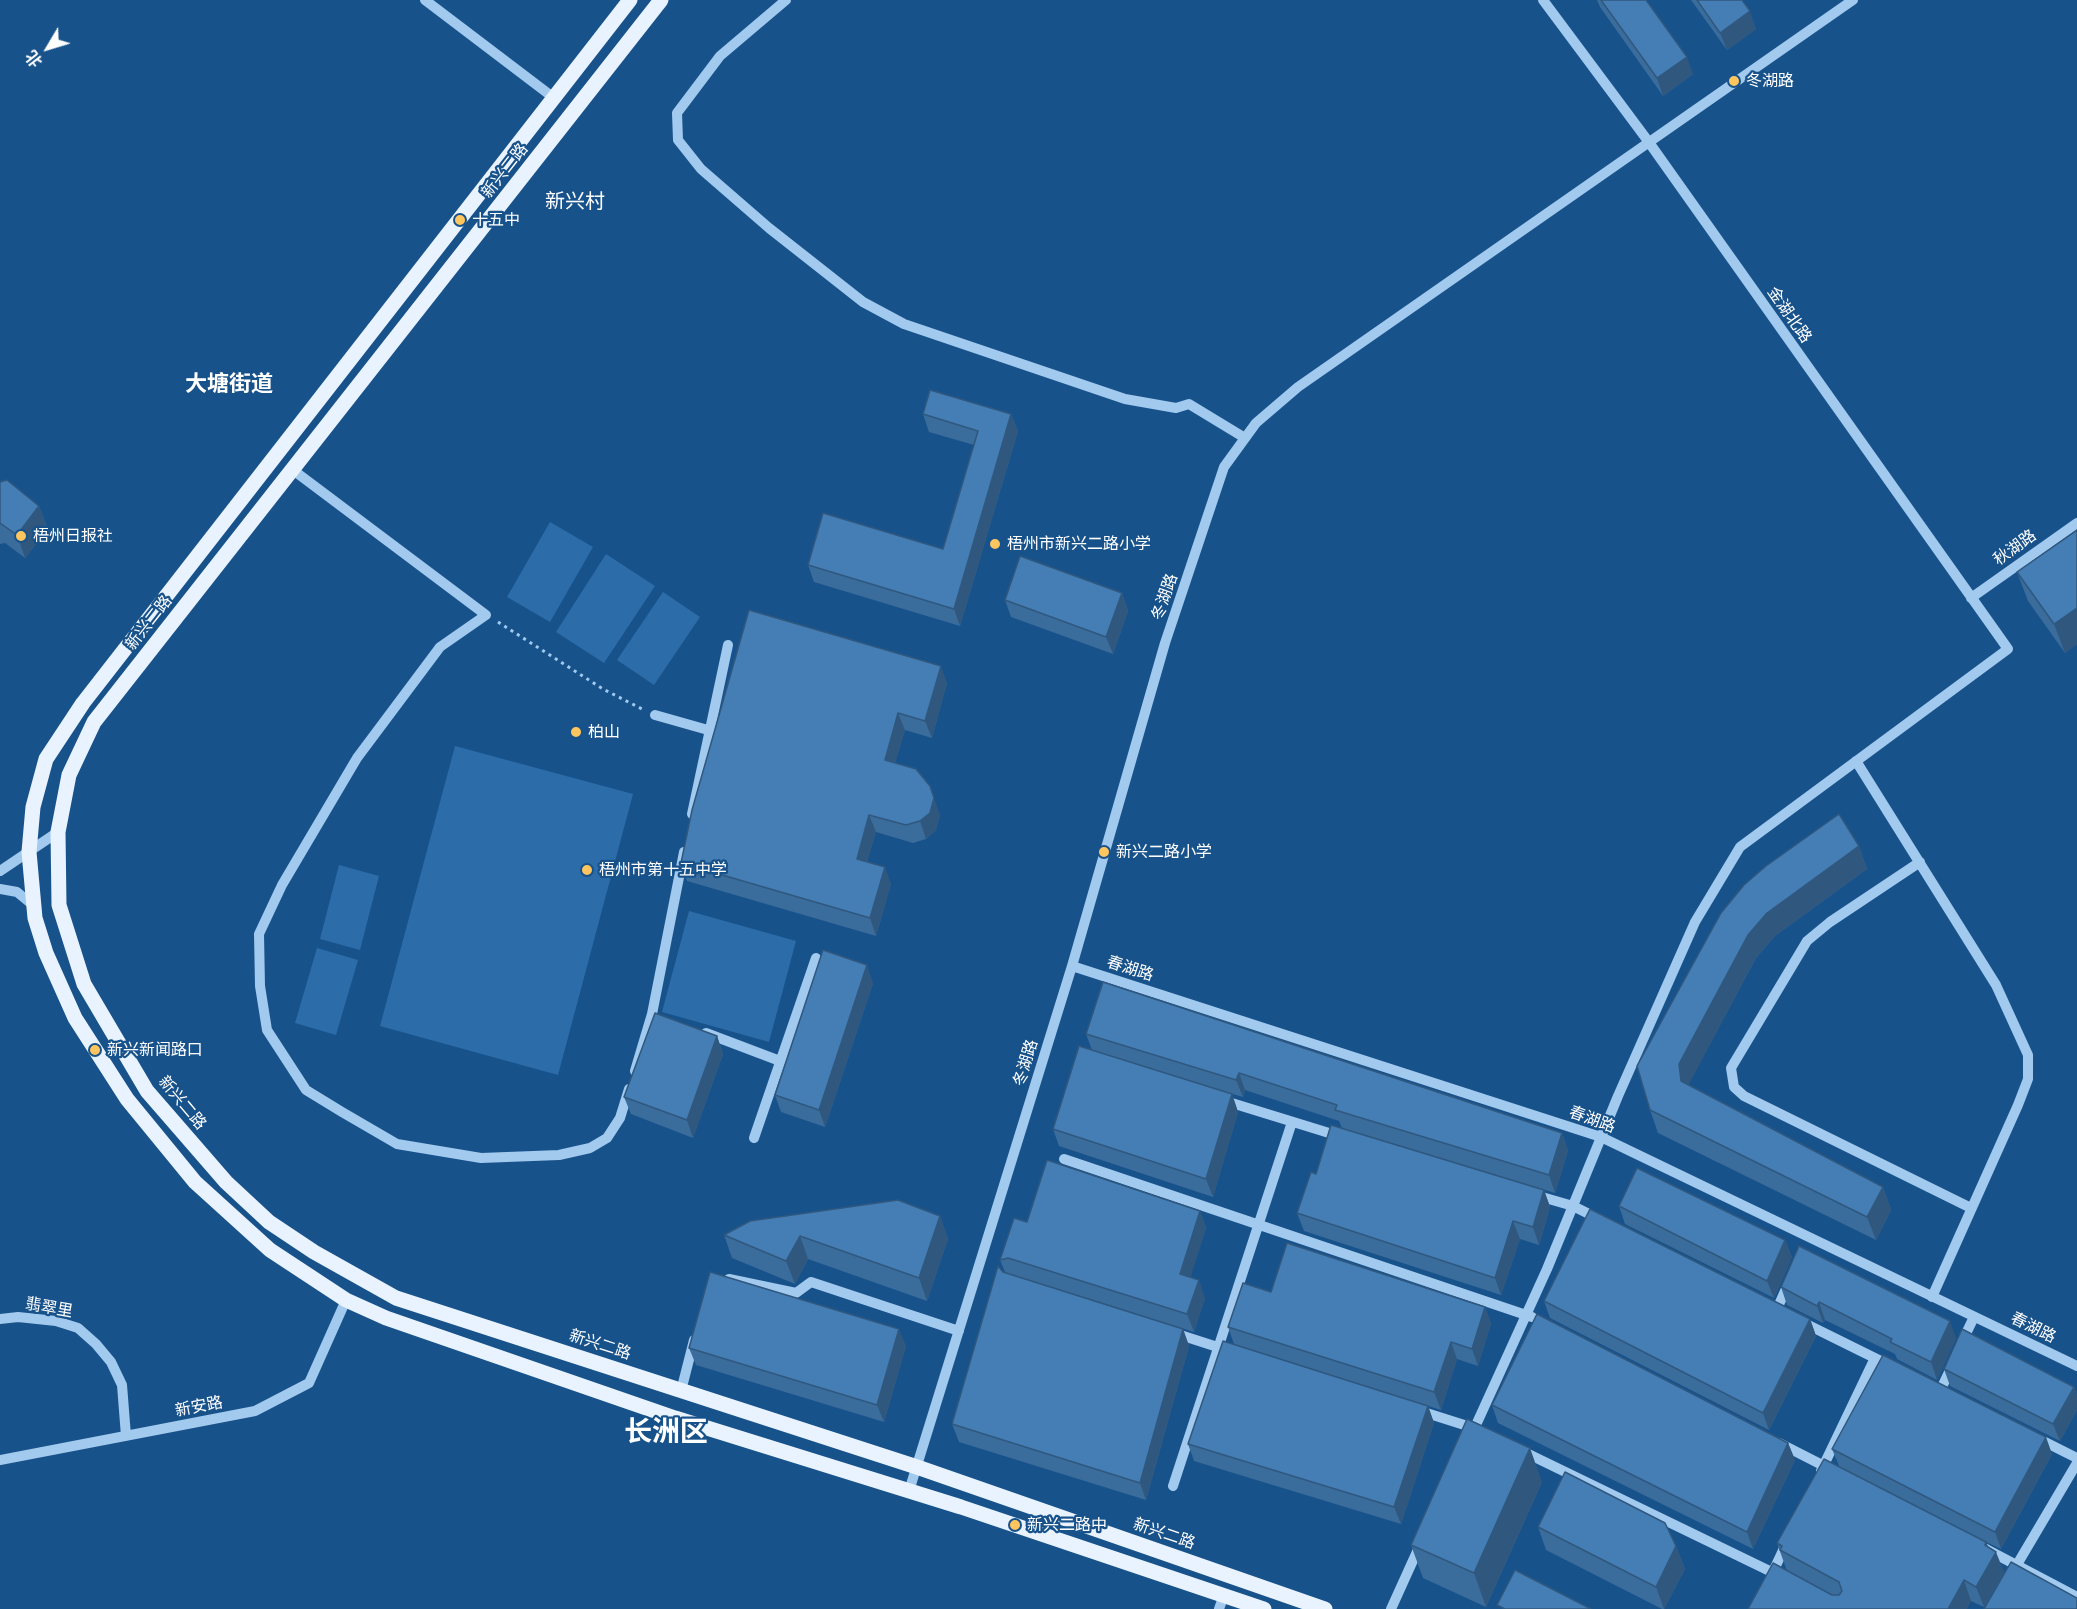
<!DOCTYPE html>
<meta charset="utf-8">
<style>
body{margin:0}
#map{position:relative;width:2077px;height:1609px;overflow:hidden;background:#18528b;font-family:"PT Sans","Noto Sans SC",sans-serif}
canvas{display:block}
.north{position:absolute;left:18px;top:18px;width:60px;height:60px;-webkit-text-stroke:4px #18528b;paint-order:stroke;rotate:232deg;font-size:16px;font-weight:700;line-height:24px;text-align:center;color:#fff}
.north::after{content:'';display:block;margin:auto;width:21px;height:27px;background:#fff;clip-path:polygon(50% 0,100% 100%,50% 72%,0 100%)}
</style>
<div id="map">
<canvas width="2077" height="1609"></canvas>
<div class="north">北</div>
</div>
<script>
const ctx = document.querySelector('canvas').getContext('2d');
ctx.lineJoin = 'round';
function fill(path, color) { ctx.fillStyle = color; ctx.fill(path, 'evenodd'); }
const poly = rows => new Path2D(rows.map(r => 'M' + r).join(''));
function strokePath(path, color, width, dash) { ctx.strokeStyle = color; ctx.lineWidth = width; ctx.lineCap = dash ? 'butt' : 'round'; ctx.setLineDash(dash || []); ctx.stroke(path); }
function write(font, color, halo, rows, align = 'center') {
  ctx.font = font + ' "PT Sans","Noto Sans SC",sans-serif'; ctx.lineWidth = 4.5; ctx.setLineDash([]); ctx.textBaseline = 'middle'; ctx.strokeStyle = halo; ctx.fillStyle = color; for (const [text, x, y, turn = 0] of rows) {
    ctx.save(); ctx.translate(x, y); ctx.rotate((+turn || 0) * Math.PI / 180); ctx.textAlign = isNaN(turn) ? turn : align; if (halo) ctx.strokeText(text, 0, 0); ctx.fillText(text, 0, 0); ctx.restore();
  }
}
const green = poly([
 [550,522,593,547,550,622,507,597],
 [606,554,655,586,604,663,556,632],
 [663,592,700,617,654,685,617,660],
 [455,746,633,794,558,1075,380,1026],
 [339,865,379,876,360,950,320,939],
 [689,911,796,941,769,1042,662,1012],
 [317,948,358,960,336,1035,295,1023]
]);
const path = poly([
 [498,622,603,689,644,710]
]);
const minor = poly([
 [425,0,554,98],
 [786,0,720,56,677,113,678,140,701,169,769,228,863,302,904,324,1125,399,1176,408,1189,404,1245,438],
 [293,470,486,615,440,647,357,758,282,885,259,934,260,986,267,1030,306,1090,342,1112,397,1144,481,1158,559,1155,590,1148,607,1138,620,1118,629,1089],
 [1971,598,2077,523],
 [655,715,708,730],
 [1856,761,1996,985,2028,1055,2028,1079,2018,1105,1932,1297],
 [692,814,728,645],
 [1920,862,1830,922,1807,941,1731,1068,1734,1087,1744,1096,1971,1208],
 [0,871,58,832],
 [0,889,17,892,34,906],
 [1072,966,1601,1137,2077,1366],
 [706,1033,780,1061],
 [635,1071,652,1014,684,852],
 [1222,1100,1342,1137],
 [754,1138,816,958],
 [1064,1159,1532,1317],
 [1535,1195,1573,1206,1599,1219],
 [729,1279,796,1293,811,1282,959,1331],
 [1777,1309,1789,1282],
 [0,1319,18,1317,56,1321,78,1328,96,1344,111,1362,122,1385,126,1436],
 [1800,1321,1891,1366],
 [1174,1333,1233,1352],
 [1961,1344,1974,1317],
 [681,1391,694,1340],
 [1940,1391,1953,1364],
 [1417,1410,1477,1429],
 [1471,1436,1547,1269,1618,1096,1695,922,1740,847,2008,649,1648,141,1543,0],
 [2037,1438,2077,1458],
 [1779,1443,1832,1470],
 [1520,1450,1782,1577],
 [0,1460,255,1411,309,1383,346,1300],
 [1821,1471,1875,1358],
 [1173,1486,1292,1122],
 [909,1491,1072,966,1165,643,1224,467,1256,423,1298,387,1853,0],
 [1984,1548,2077,1597],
 [2015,1568,2077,1463],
 [1771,1576,1787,1542],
 [1219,1609,1224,1595],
 [1391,1609,1420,1545]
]);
const major = poly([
 [630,0,83,703,46,759,33,807,29,852,35,918,46,953,75,1018,127,1099,195,1182,270,1250,346,1300,386,1318,675,1418,961,1507,1264,1609],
 [661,0,94,722,69,775,58,832,59,905,84,984,147,1091,226,1182,269,1222,314,1252,396,1298,917,1467,1325,1609]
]);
const wall = poly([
 [1597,0,1646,0,1693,74,1663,96,1600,7],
 [1691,0,1742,0,1756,29,1727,50],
 [923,414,1011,414,1018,431,960,626,814,582,808,565,943,549,974,445,929,432],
 [0,482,39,506,48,529,25,558,5,543,0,544],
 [2077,530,2077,644,2065,653,2028,601,2017,572],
 [1122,593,1128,611,1113,654,1011,617,1005,600],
 [947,683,932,738,905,730,895,763,940,815,936,830,926,839,913,843,876,832,867,862,891,884,876,936,687,881,681,863,692,810],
 [1859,846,1867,869,1775,936,1756,958,1688,1085,1883,1187,1891,1210,1876,1240,1658,1133,1650,1110,1721,913],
 [873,983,825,1127,781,1112,775,1095],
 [1086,1034,1562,1133,1568,1151,1555,1193,1342,1128,1339,1121,1245,1090,1243,1097,1208,1087,1232,1094,1238,1112,1213,1197,1059,1146,1053,1129,1092,1050],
 [717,1036,723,1054,693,1138,631,1114,624,1097],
 [1316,1174,1544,1190,1550,1207,1539,1245,1520,1239,1501,1295,1304,1231,1297,1213],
 [1619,1206,1785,1240,1792,1257,1774,1298,1625,1224],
 [1200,1211,1206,1228,1190,1277,1205,1298,1194,1332,1014,1275,1183,1329,1189,1346,1146,1500,959,1442,952,1424,1003,1272,1005,1272,1000,1260,1027,1222],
 [940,1216,948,1239,927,1301,808,1259,795,1284,732,1258,724,1235],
 [1781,1287,1956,1338,1937,1380,1897,1359,1895,1354,1825,1320,1823,1323,1787,1305],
 [1271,1292,1485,1307,1491,1324,1478,1366,1457,1359,1441,1410,1234,1344,1228,1327],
 [1544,1301,1810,1319,1816,1336,1769,1430,1550,1318],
 [906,1346,884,1422,696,1365,689,1348],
 [1944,1369,2074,1387,2077,1395,2077,1410,2060,1441,1950,1386],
 [1492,1405,1788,1443,1795,1460,1753,1549,1498,1423],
 [1428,1406,1434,1423,1401,1524,1194,1461,1188,1444],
 [1832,1449,2052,1454,2001,1549,1986,1542,1988,1547,2004,1572,1984,1607,1971,1601,1748,1609,1787,1571,1777,1543,1839,1466],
 [1542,1482,1486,1607,1423,1578,1411,1545],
 [1538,1527,1676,1546,1685,1569,1664,1609,1662,1609,1546,1550]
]);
const shadedWall = poly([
 [1750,11,1756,29,1727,50,1720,33],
 [1687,57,1693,74,1663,96,1657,78],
 [1011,414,1018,431,960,626,954,609],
 [39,506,48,529,25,558,17,535],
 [1122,593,1128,611,1113,654,1106,637],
 [2077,608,2077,644,2065,653,2054,624],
 [941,666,947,683,932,738,925,721],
 [898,713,905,730,891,777,885,760],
 [930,786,940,815,936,830,926,839,920,821],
 [869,815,876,832,863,876,857,859],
 [1859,846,1867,869,1775,936,1756,958,1688,1086,1681,1081,1679,1064,1748,935,1767,913],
 [885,867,891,884,876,936,870,918],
 [867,965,873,983,825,1127,819,1110],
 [717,1036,723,1054,693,1138,687,1120],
 [1239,1073,1245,1090,1243,1097,1236,1080],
 [1232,1094,1238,1112,1213,1197,1206,1179],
 [1562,1133,1568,1151,1555,1193,1549,1175],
 [1883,1187,1891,1210,1876,1240,1867,1217],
 [1544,1190,1550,1207,1539,1245,1533,1227],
 [1200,1211,1206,1228,1186,1291,1180,1274],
 [940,1216,948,1239,927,1301,919,1278],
 [1513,1221,1520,1239,1501,1295,1495,1278],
 [800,1236,808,1259,795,1284,786,1261],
 [1785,1240,1792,1257,1774,1298,1767,1281],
 [1199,1280,1205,1298,1194,1332,1187,1314],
 [1819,1302,1825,1320,1823,1323,1817,1306],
 [1485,1307,1491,1324,1478,1366,1472,1349],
 [1810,1319,1816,1336,1769,1430,1763,1413],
 [1950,1321,1956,1338,1937,1380,1931,1362],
 [899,1329,906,1346,884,1422,877,1405],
 [1183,1329,1189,1346,1146,1500,1140,1483],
 [1451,1342,1457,1359,1441,1410,1434,1392],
 [2074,1387,2077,1395,2077,1410,2060,1441,2053,1424],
 [1428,1406,1434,1423,1401,1524,1394,1507],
 [2046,1437,2052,1454,2001,1549,1995,1532],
 [1788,1443,1795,1460,1753,1549,1747,1532],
 [1530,1448,1542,1482,1486,1607,1474,1573],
 [1986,1542,1992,1559,1996,1552,2004,1572,1984,1607,1976,1587,1985,1545],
 [1676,1546,1685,1569,1664,1609,1656,1587],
 [1964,1580,1971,1601,1967,1609,1948,1609]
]);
const building = poly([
 [1601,0,1646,0,1687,57,1657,78,1601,0],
 [1697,0,1742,0,1750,11,1720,33,1697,0],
 [930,390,1011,414,954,609,808,565,823,513,943,549,978,431,923,414,930,390],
 [7,480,39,506,17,535,0,523,0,482,7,480],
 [2077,530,2077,608,2054,624,2017,572,2077,530],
 [1020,556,1122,593,1106,637,1005,600,1020,556],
 [749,610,941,666,925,721,898,713,885,760,916,769,930,786,934,798,930,813,920,821,906,825,869,815,857,859,885,867,870,918,681,863,692,810,749,610],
 [1839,814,1859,846,1767,913,1748,935,1679,1064,1681,1081,1883,1187,1867,1217,1650,1110,1637,1066,1721,913,1744,885,1766,866,1839,814],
 [823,950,867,965,819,1110,775,1095,823,950],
 [1103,982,1562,1133,1549,1175,1335,1110,1337,1105,1239,1073,1236,1080,1086,1034,1103,982],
 [655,1013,717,1036,687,1120,624,1097,655,1013],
 [1079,1046,1232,1094,1206,1179,1053,1129,1079,1046],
 [1331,1125,1544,1190,1533,1227,1513,1221,1495,1278,1297,1213,1311,1172,1316,1174,1331,1125],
 [1047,1160,1200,1211,1180,1274,1199,1280,1187,1314,1008,1258,1000,1260,1014,1218,1027,1222,1047,1160],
 [1637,1168,1785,1240,1767,1281,1619,1206,1637,1168],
 [898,1200,940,1216,919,1278,800,1236,786,1261,724,1235,750,1221,898,1200],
 [1590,1209,1810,1319,1763,1413,1544,1301,1590,1209],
 [1287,1243,1485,1307,1472,1349,1451,1342,1434,1392,1228,1327,1243,1283,1271,1292,1287,1243],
 [1799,1246,1950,1321,1931,1362,1890,1342,1892,1339,1819,1302,1817,1306,1781,1287,1799,1246],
 [998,1266,1003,1272,1183,1329,1140,1483,952,1424,998,1266],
 [710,1272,899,1329,877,1405,689,1348,710,1272],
 [1537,1314,1788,1443,1747,1532,1492,1405,1537,1314],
 [1962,1329,2074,1387,2053,1424,1944,1369,1962,1329],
 [1223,1341,1428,1406,1394,1507,1188,1444,1223,1341],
 [1883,1355,2046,1437,1995,1532,1832,1449,1883,1355],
 [1467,1419,1530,1448,1474,1573,1411,1545,1467,1419],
 [1824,1459,1986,1542,1985,1545,1996,1552,1976,1587,1964,1580,1948,1609,1748,1609,1773,1563,1832,1595,1839,1595,1842,1591,1839,1582,1780,1550,1782,1546,1777,1543,1824,1459],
 [1565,1472,1665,1523,1676,1546,1656,1587,1538,1527,1565,1472],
 [2011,1562,2077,1598,2077,1609,1984,1609,2011,1562],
 [1515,1570,1591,1609,1505,1609,1497,1605,1515,1570]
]);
const markers = [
 [1734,81,6,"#ffc65f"],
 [460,220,6,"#ffc65f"],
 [21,536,6,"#ffc65f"],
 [995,544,6,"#ffc65f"],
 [576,732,6,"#ffc65f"],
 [1104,852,6,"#ffc65f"],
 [587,870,6,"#ffc65f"],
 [95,1050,6,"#ffc65f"],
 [1015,1525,6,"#ffc65f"]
];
const poiNames = [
 ["冬湖路",1746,81],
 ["十五中",472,220],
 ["梧州日报社",33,536],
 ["梧州市新兴二路小学",1007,544],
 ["柏山",588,732],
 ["新兴二路小学",1116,852],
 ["梧州市第十五中学",599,870],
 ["新兴新闻路口",107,1050],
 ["新兴二路中",1027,1525]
];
const streetNames = [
 ["新兴二路",505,171,-52],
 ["金湖北路",1789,315,55],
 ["秋湖路",2015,548,-36],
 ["冬湖路",1165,597,-71],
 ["新兴二路",149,623,-52],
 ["春湖路",1130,969,18],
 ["冬湖路",1026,1063,-73],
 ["新兴二路",182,1103,50],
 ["春湖路",1592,1120,20],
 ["翡翠里",49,1308,10],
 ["春湖路",2033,1328,26],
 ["新兴二路",600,1345,18],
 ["新安路",199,1407,-11],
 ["新兴二路",1164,1534,19]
];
const quarterNames = [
 ["新兴村",575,202]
];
const districtNames = [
 ["大塘街道",229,385]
];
const townNames = [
 ["长洲区",666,1433]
];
fill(green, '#2b6ca9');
strokePath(path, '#a2c9ee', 3, [3, 4.5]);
strokePath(minor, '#a2c9ee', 10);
strokePath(major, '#e9f3ff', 15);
fill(wall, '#3a6c9c');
fill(shadedWall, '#30587f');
fill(building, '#447eb5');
strokePath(building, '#30587f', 1.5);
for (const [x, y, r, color] of markers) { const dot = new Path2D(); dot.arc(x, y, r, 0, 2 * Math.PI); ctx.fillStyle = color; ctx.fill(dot); strokePath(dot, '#18528b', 2); }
write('16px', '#fff', '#18528b', poiNames, 'left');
write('16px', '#fff', '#18528b', streetNames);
write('20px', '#fff', '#18528b', quarterNames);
write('bold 22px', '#fff', '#18528b', districtNames);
write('bold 28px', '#fff', '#18528b', townNames);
</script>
